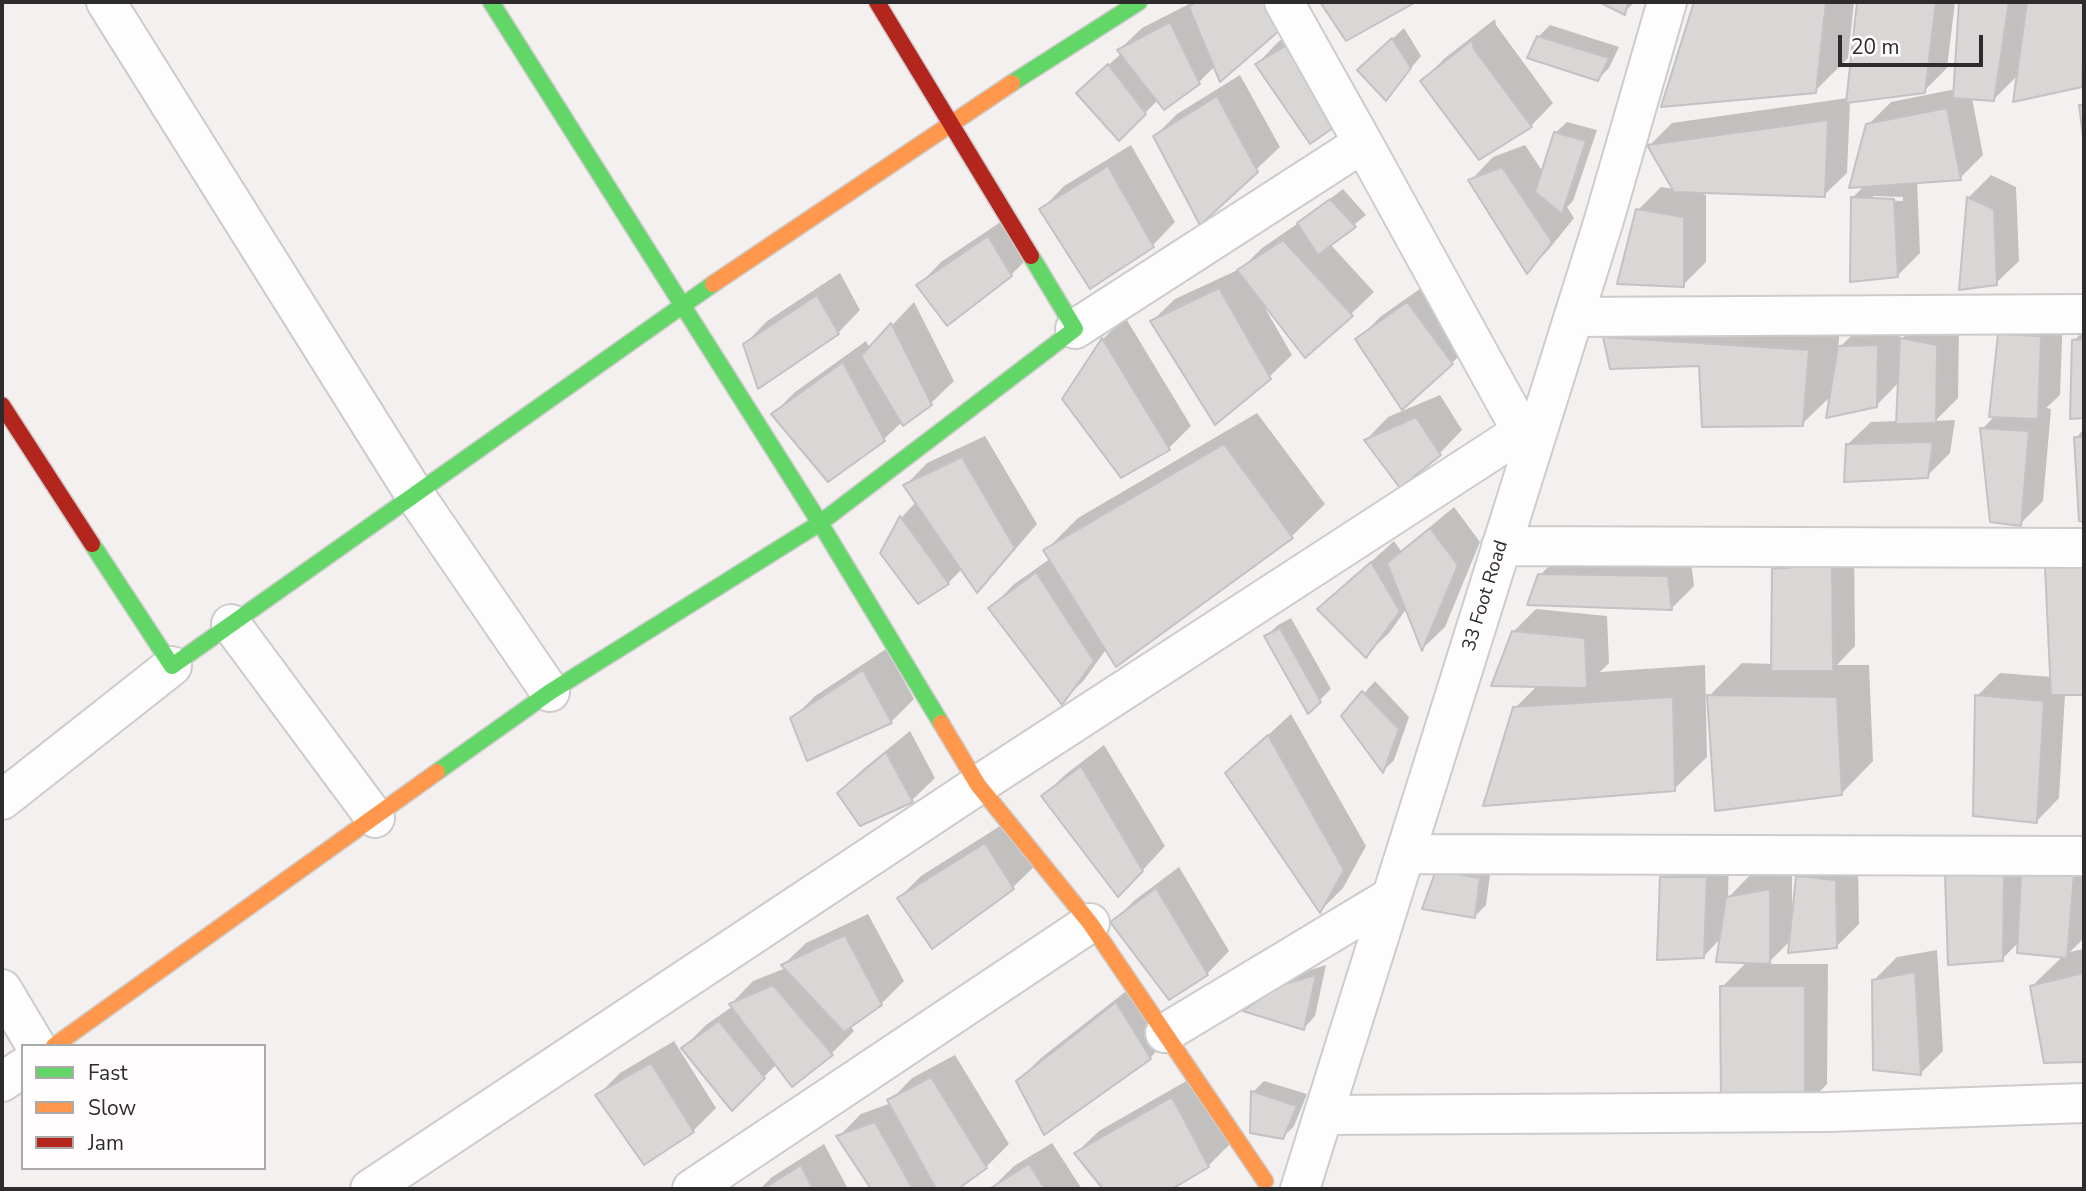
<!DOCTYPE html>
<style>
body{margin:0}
#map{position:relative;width:2086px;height:1191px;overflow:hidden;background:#f3f0ef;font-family:"Nunito Sans",sans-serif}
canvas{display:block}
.frame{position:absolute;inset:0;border:4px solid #2d2b2b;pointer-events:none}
.legend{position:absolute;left:21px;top:1044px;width:245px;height:126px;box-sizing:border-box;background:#fffdfd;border:2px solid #aba9a9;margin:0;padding:9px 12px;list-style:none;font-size:21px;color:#2d2b2b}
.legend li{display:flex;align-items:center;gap:14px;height:35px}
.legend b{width:35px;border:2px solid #aba9a9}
.scale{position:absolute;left:1838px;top:35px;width:145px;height:32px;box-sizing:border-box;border:4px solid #2d2b2b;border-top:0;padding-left:9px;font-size:21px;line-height:24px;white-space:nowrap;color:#2d2b2b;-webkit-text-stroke:5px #fffdfd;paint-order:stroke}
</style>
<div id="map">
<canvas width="2086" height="1191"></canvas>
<div class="frame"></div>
<ul class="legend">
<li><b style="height:9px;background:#63d668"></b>Fast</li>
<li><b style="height:9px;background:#ff974d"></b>Slow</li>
<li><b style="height:9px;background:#b3261e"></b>Jam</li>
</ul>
<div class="scale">20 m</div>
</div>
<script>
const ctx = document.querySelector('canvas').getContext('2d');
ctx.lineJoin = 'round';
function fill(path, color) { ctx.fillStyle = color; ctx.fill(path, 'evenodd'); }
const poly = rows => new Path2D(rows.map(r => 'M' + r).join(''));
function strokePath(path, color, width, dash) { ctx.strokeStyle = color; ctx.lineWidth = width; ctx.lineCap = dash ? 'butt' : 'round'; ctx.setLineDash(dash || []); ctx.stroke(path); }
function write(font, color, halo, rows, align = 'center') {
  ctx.font = font + ' "Nunito Sans",sans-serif'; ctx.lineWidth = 7; ctx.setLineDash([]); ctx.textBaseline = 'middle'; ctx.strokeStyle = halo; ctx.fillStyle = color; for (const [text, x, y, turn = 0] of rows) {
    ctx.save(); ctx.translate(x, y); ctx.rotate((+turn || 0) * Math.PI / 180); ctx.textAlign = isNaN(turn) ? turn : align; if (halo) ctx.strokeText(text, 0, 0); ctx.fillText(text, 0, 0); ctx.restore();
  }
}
const shadow = poly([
 [1193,2,1194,4,1197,2,1299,2,1215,66,1199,82,1158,100,1119,139,1089,82,1122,53,1119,50,1142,28],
 [1603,2,1635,2,1624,12],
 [1696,2,1854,2,1848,58,1815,91,1663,105],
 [1859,2,1955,2,1947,68,1924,91,1850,101,1847,173,1824,195,1699,191,1699,193,1706,195,1706,262,1683,285,1638,210,1661,187,1674,189,1649,146,1672,123,1848,98],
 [1960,2,2084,2,2084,82,2081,85,2019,74,1993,100,1972,98,1983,155,1960,178,1917,181,1920,253,1897,276,1852,198,1865,185,1868,125,1891,102,1956,89],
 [1873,196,1903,197,1903,201,1873,200],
 [1495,19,1496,25,1553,103,1531,126,1422,81,1445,58],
 [1310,24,1358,101,1257,64,1279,41],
 [1550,25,1619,47,1609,68,1598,79,1538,37],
 [1404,28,1421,56,1386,98,1371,59],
 [1240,75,1280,147,1200,222,1155,136,1177,114],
 [1567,122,1597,130,1573,201,1567,207,1574,218,1549,249,1527,272,1471,180,1493,157,1525,145,1543,172,1555,133],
 [1131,145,1175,222,1153,245,1042,209,1064,186],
 [1991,175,2016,187,2019,261,1996,283,1968,198],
 [1343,189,1366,215,1330,244,1374,292,1351,314,1265,308,1292,355,1269,377,1152,321,1175,299,1242,268,1262,248,1300,222],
 [1011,215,1034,252,1011,275,919,285,941,262],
 [840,273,860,310,838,333,745,344,767,321],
 [1431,281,1475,340,1452,363,1358,340,1380,317],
 [914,302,954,381,931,403,902,422,884,439,828,480,773,414,795,392,866,341,870,349],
 [1638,305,1841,318,1838,349,1863,324,1900,323,1900,341,1924,316,1959,322,1958,398,1935,421,1955,420,1950,453,1927,476,1848,444,1871,422,1898,421,1899,382,1876,406,1832,395,1802,424,1701,364,1605,338],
 [2022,312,2063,314,2060,395,2046,408,2051,409,2043,501,2020,524,1982,429,1995,416,1999,335],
 [1125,317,1191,426,1169,448,1064,399,1103,339],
 [2084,330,2084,416,2072,417,2074,341],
 [1440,395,1462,430,1440,453,1366,440,1388,417],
 [1257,413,1325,504,1292,536,1117,664,1107,648,1084,680,1062,702,991,608,1013,585,1051,558,1046,550,1078,518],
 [2084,429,2084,520,2080,520,2076,438],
 [985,436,1037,524,999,568,977,590,962,569,948,583,882,553,902,517,916,502,905,486,927,463],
 [1454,507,1480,542,1445,627,1423,648,1407,608,1389,633,1366,655,1319,609,1394,541,1401,551],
 [1854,542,1855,646,1837,665,1869,665,1873,761,1841,794,1709,696,1742,663,1773,664,1774,569,1797,546],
 [2084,544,2084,694,2065,694,2059,798,2037,821,1977,696,2000,673,2051,677],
 [1563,552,1690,554,1694,586,1672,608,1540,575],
 [1536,609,1607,616,1609,663,1600,672,1705,665,1707,757,1674,789,1515,708,1538,685,1513,632],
 [1291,618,1331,689,1308,712,1266,636,1278,625],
 [886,649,914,699,891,722,792,719,815,696],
 [1375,681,1409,717,1394,760,1383,771,1344,716],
 [1291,714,1366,846,1343,888,1321,910,1227,773],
 [910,731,935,778,912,800,861,823,839,793,862,770],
 [1104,745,1165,846,1141,872,1043,796,1066,774],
 [1008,821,1036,865,1013,887,933,946,899,898,921,876],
 [2084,853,2084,938,2070,952,2084,949,2084,1061,2045,1061,2032,986,2063,956,2019,942,2002,959,1947,874],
 [1820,854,1858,858,1859,924,1836,947,1791,940,1767,964,1828,964,1827,1084,1805,1107,1722,987,1748,961,1721,938,1704,956,1662,878,1685,855,1729,855,1728,898,1750,875,1792,867,1792,905,1794,905,1797,877],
 [1179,867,1229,951,1207,974,1112,922,1135,900],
 [1491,867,1486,905,1475,916,1438,871],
 [868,914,904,981,881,1004,850,1026,854,1031,832,1053,793,1085,777,1064,732,1108,683,1048,706,1025,733,1006,731,1004,753,981,786,968,783,965,806,943],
 [1937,950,1943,1051,1920,1074,1874,980,1897,957],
 [1326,965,1315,1016,1304,1028,1246,1010,1257,1000,1294,975],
 [1139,981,1172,1035,1150,1058,1018,1081,1041,1058],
 [674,1041,716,1108,693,1131,597,1096,620,1073],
 [955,1055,1009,1144,986,1167,955,1189,873,1189,838,1137,861,1114,891,1103,890,1101,912,1078],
 [1195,1076,1231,1143,1208,1166,1169,1189,1106,1189,1076,1153,1099,1131],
 [1264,1081,1307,1094,1294,1126,1283,1137,1253,1092],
 [1052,1143,1082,1189,991,1189,1014,1166],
 [824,1144,848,1189,760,1189,772,1177]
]);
const building = poly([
 [1196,2,1263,2,1280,30,1220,82,1189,7,1196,2],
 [1320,2,1416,2,1346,41,1320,2],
 [1599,2,1628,2,1625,15,1599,2],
 [1694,2,1826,2,1816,93,1661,107,1694,2],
 [1857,2,1936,2,1925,93,1846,103,1857,2],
 [1959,2,2009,2,1994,101,1953,98,1959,2],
 [2027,2,2084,2,2082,87,2013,102,2027,2],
 [1170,22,1200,84,1164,110,1117,50,1170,22],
 [1537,36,1609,58,1598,81,1527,58,1537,36],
 [1392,38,1411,68,1386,101,1357,70,1392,38],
 [1472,40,1474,49,1532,127,1479,160,1420,81,1472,40],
 [1287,45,1337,125,1310,144,1255,64,1287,45],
 [1108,64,1146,114,1119,141,1076,93,1108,64],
 [1217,96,1258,172,1200,225,1153,136,1217,96],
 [2079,105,2084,105,2084,145,2079,105],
 [1947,108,1961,180,1849,188,1866,124,1947,108],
 [1828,120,1825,197,1674,192,1647,145,1828,120],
 [1554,132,1586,141,1562,214,1535,192,1554,132],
 [1108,166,1154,247,1090,289,1039,209,1108,166],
 [1502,167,1552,242,1527,274,1468,180,1502,167],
 [1851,197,1894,199,1898,277,1850,282,1851,197],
 [1967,197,1994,209,1997,285,1959,290,1967,197],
 [1330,199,1356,227,1318,255,1297,223,1330,199],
 [1636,209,1684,217,1684,287,1617,284,1636,209],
 [988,236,1012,276,947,326,916,285,988,236],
 [1283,240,1353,316,1305,358,1237,270,1283,240],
 [1219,288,1271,379,1215,425,1150,321,1219,288],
 [817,295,839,334,758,389,743,344,817,295],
 [1407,302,1453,364,1402,410,1355,339,1407,302],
 [891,323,932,405,903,426,861,356,891,323],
 [1998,334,2041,336,2038,419,1989,417,1998,334],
 [1603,337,1809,350,1803,426,1702,427,1699,366,1610,369,1603,337],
 [1102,338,1170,450,1121,478,1062,399,1102,338],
 [1900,338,1937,345,1936,423,1896,424,1900,338],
 [2084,339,2084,418,2070,419,2072,340,2084,339],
 [1878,345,1877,407,1826,418,1838,346,1878,345],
 [843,362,885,441,828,482,771,414,843,362],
 [1416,417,1441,455,1400,488,1364,440,1416,417],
 [1980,428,2029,431,2021,526,1990,522,1980,428],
 [2074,437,2084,437,2084,522,2079,521,2074,437],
 [1933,442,1928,478,1844,482,1846,444,1933,442],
 [1224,444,1293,538,1116,667,1043,550,1224,444],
 [962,457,1015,548,977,593,903,485,962,457],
 [900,516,949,584,918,604,880,553,900,516],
 [1430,528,1458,565,1422,651,1387,563,1430,528],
 [1371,562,1400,611,1366,658,1317,609,1371,562],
 [1832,564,1833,671,1771,671,1772,569,1832,564],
 [2084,565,2084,695,2051,695,2045,567,2084,565],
 [1036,572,1094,661,1062,705,988,608,1036,572],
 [1538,574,1668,576,1672,610,1527,605,1538,574],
 [1280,628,1321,702,1308,714,1264,636,1280,628],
 [1512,631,1585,638,1587,688,1491,686,1512,631],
 [863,670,892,723,807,761,790,718,863,670],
 [1362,691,1399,729,1383,773,1341,716,1362,691],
 [1707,695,1837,697,1842,795,1715,811,1707,695],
 [1975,695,2044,701,2037,823,1973,816,1975,695],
 [1673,697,1675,791,1483,806,1513,707,1673,697],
 [1268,735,1344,870,1320,913,1225,773,1268,735],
 [886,752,913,802,860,826,837,793,886,752],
 [1081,766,1143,871,1118,897,1041,796,1081,766],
 [985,843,1014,889,932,949,897,898,985,843],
 [1436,870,1480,878,1475,918,1422,909,1436,870],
 [1945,874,2004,874,2003,961,1948,965,1945,874],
 [2021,875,2074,875,2067,958,2017,953,2021,875],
 [1796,876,1836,880,1837,948,1788,953,1796,876],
 [1660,877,1707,877,1704,958,1657,960,1660,877],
 [1156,888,1208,975,1169,1000,1110,922,1156,888],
 [1770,889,1770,964,1716,962,1726,897,1770,889],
 [845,935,882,1005,844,1032,781,965,845,935],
 [2084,967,2084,1062,2044,1063,2030,986,2083,973,2084,967],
 [1915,972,1921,1075,1873,1070,1872,980,1915,972],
 [1316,975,1304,1030,1243,1011,1281,985,1316,975],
 [773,985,833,1055,792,1087,729,1004,773,985],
 [1720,986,1805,986,1805,1109,1721,1109,1720,986],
 [1116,1002,1151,1059,1044,1135,1016,1081,1116,1002],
 [719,1021,765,1078,732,1111,681,1048,719,1021],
 [651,1063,694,1132,644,1165,595,1095,651,1063],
 [931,1077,987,1168,958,1189,936,1189,887,1100,931,1077],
 [1251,1091,1297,1106,1283,1139,1250,1133,1251,1091],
 [1172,1097,1209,1167,1172,1189,1103,1189,1074,1153,1172,1097],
 [875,1122,913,1189,871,1189,836,1136,875,1122],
 [1029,1164,1045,1189,989,1189,1029,1164],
 [801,1165,813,1189,763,1189,801,1165]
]);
const street = poly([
 [106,2,415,495,550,692],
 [1363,143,1522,432],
 [1574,317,2084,314],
 [1075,329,1363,143,1284,2],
 [1501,546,2084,548],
 [231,624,375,818],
 [2,800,172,666],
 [1405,854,2084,856],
 [2,989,36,1046],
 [1165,1033,1391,897],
 [2,1082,23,1068],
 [1323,1115,1829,1112,2084,1103],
 [370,1189,978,785,1541,419],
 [692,1189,1090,923],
 [1300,1189,1604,220,1667,2]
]);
const fast = poly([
 [491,2,820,523,941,723],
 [1012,83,1139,2],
 [92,544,172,666,713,284],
 [437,772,550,692,820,523,1075,329,1031,256]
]);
const slow = poly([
 [713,284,1012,83],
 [941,723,978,785,1090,923,1265,1181],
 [54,1046,437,772]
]);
const jam = poly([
 [877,2,1031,256],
 [2,405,92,544]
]);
const streetNames = [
 ["33 Foot Road",1486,596,-73]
];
fill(shadow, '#0003');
fill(building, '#d9d7d6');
strokePath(building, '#c3c1c1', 2);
strokePath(street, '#cecccb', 42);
strokePath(fast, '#cecccb', 19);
strokePath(slow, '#cecccb', 19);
strokePath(jam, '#cecccb', 19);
strokePath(street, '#fdfdfd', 38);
strokePath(fast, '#63d668', 16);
strokePath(slow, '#ff974d', 16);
strokePath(jam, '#b3261e', 16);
write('19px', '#2d2b2b', '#fffdfd', streetNames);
</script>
